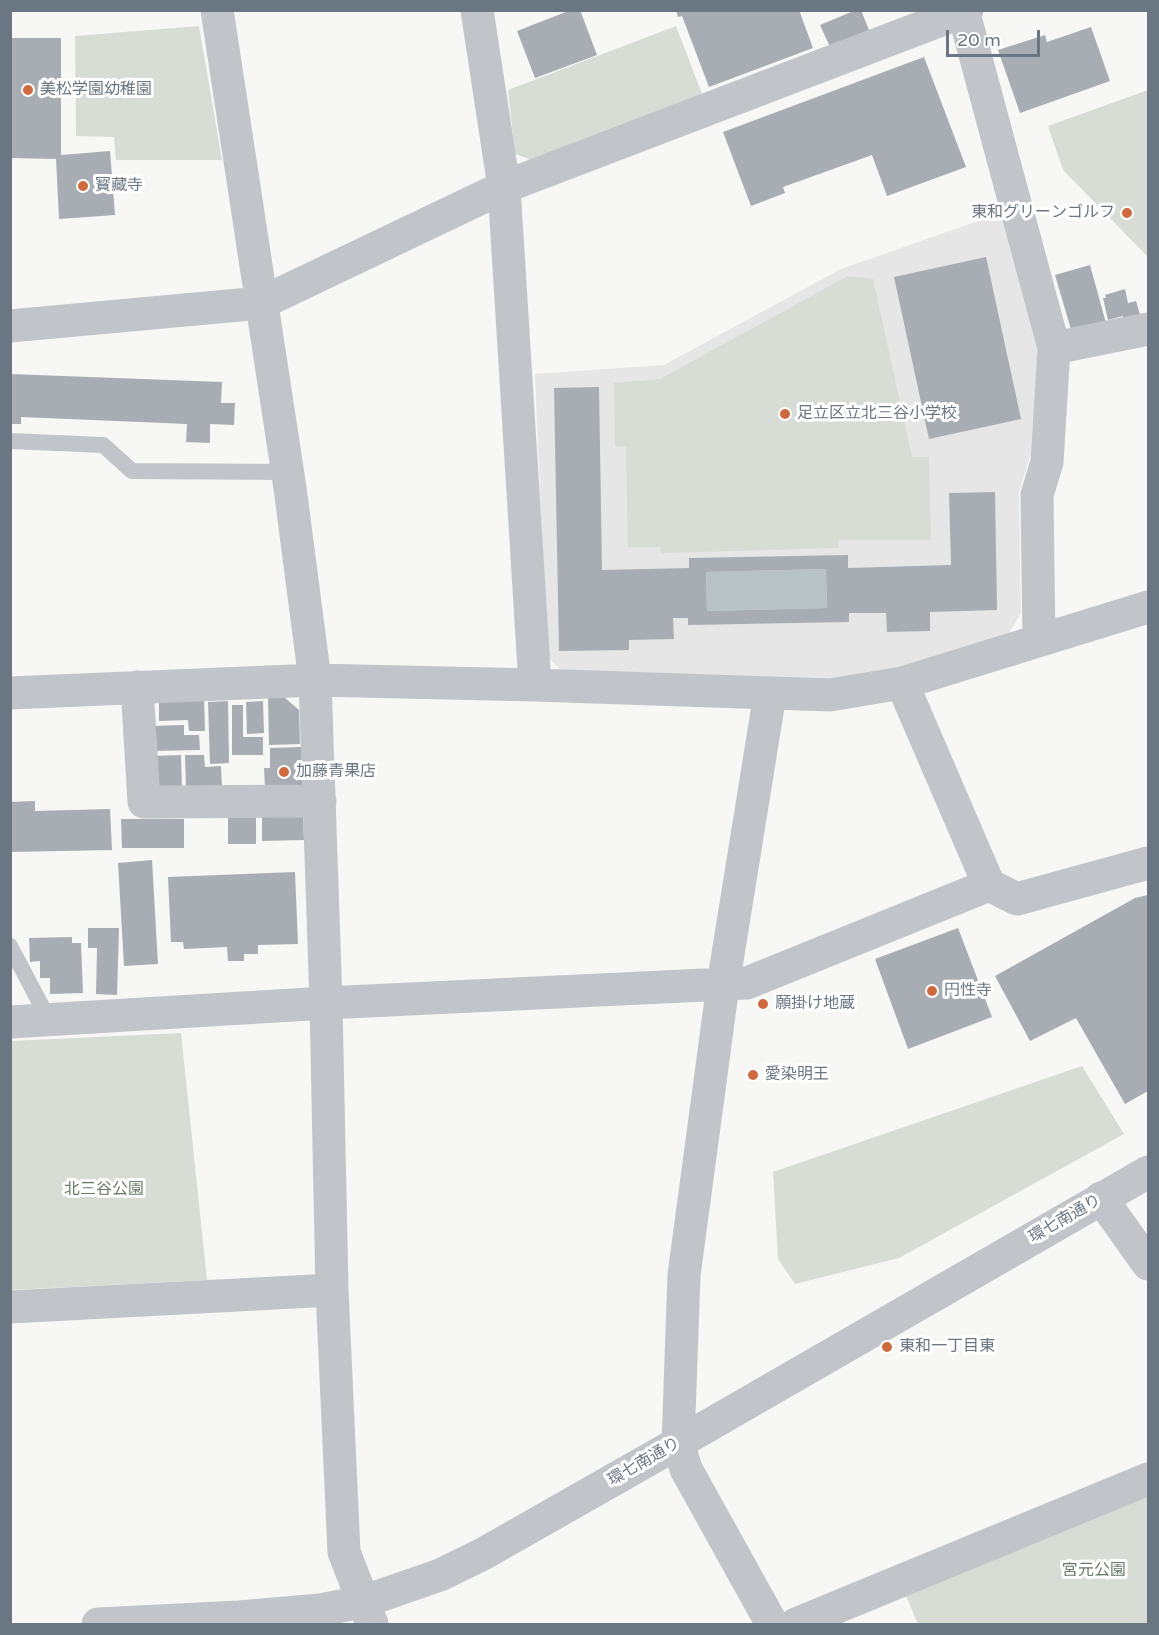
<!DOCTYPE html>
<meta charset="utf-8">
<style>
body{margin:0}
#map{position:relative;width:1159px;height:1635px;overflow:hidden;background:#f7f7f5;font-family:"Varela Round",sans-serif}
canvas{display:block}
.frame{position:absolute;inset:0;border:12px solid #6a7682;pointer-events:none}
.scale{position:absolute;left:946px;top:30px;width:94px;height:27px;box-sizing:border-box;border:3px solid #6a7682;border-top:0;padding-left:8px;font-size:18px;line-height:21px;white-space:nowrap;color:#6a7682;-webkit-text-stroke:4px #fff;paint-order:stroke}
</style>
<div id="map">
<canvas width="1159" height="1635"></canvas>
<div class="frame"></div>
<div class="scale">20 m</div>
</div>
<script>
const ctx = document.querySelector('canvas').getContext('2d');
ctx.lineJoin = 'round';
function fill(path, color) { ctx.fillStyle = color; ctx.fill(path, 'evenodd'); }
const poly = rows => new Path2D(rows.map(r => 'M' + r).join(''));
function strokePath(path, color, width, dash) { ctx.strokeStyle = color; ctx.lineWidth = width; ctx.lineCap = dash ? 'butt' : 'round'; ctx.setLineDash(dash || []); ctx.stroke(path); }
function write(font, color, halo, rows, align = 'center') {
  ctx.font = font + ' "Varela Round","Noto Sans JP",sans-serif'; ctx.lineWidth = 6; ctx.setLineDash([]); ctx.textBaseline = 'middle'; ctx.strokeStyle = halo; ctx.fillStyle = color; for (const [text, x, y, turn = 0] of rows) {
    ctx.save(); ctx.translate(x, y); ctx.rotate((+turn || 0) * Math.PI / 180); ctx.textAlign = isNaN(turn) ? turn : align; if (halo) ctx.strokeText(text, 0, 0); ctx.fillText(text, 0, 0); ctx.restore();
  }
}
const built = poly([
 [1001,213,1038,343,1031,453,1019,493,1021,613,1009,633,893,669,823,683,564,673,547,656,535,374,664,365,841,269]
]);
const green = poly([
 [199,26,222,160,116,160,114,137,76,136,75,36],
 [676,26,702,94,535,161,515,154,508,90],
 [1148,90,1148,257,1063,170,1048,126],
 [848,276,873,279,912,457,929,457,931,540,839,540,838,548,662,553,660,547,628,547,626,447,615,446,614,383,660,379],
 [181,1033,207,1280,11,1290,11,1041],
 [1082,1066,1124,1134,899,1258,795,1284,778,1259,773,1172],
 [1148,1492,1148,1624,918,1624,903,1589]
]);
const water = poly([
 [826,569,827,608,707,611,706,572]
]);
const building = poly([
 [571,10,580,10,597,55,535,78,517,31],
 [676,10,799,10,813,48,709,87,682,16,678,17],
 [856,10,861,10,869,30,830,47,820,25],
 [1091,27,1110,81,1020,113,998,50,1045,35,1047,42],
 [10,38,61,38,61,155,110,151,115,215,59,219,56,159,10,158],
 [924,57,966,167,887,196,872,155,783,187,785,193,751,206,723,132],
 [986,257,1021,419,929,439,894,277],
 [1090,265,1106,323,1072,333,1055,275],
 [1125,289,1128,303,1136,301,1141,318,1124,322,1123,316,1108,320,1103,298,1106,298,1105,295],
 [10,374,222,382,221,403,235,403,234,425,210,424,210,443,186,442,187,424,21,417,21,424,10,424],
 [599,387,602,570,689,568,689,558,848,555,848,568,951,565,949,493,995,492,997,610,930,612,930,631,887,632,886,613,849,613,849,622,688,625,688,618,673,618,674,639,629,640,629,650,559,651,554,388],
 [826,569,827,608,707,611,706,572],
 [284,697,299,710,300,744,269,745,268,698],
 [204,699,205,731,189,731,188,720,159,721,159,700],
 [228,701,229,763,210,764,208,702],
 [263,701,264,733,247,734,246,702],
 [232,705,243,705,243,737,263,737,263,755,232,755],
 [184,725,184,735,199,735,200,750,152,751,151,726],
 [301,747,303,787,265,788,264,768,270,768,270,748],
 [181,755,182,790,159,790,153,756],
 [185,755,204,755,205,767,221,766,222,788,186,789],
 [35,801,35,811,110,809,112,850,10,852,10,802],
 [262,813,303,813,304,840,262,841],
 [228,817,256,817,256,844,228,844],
 [121,819,184,819,184,848,122,848],
 [152,860,158,964,124,966,118,863],
 [295,872,298,944,258,945,258,954,244,954,244,961,228,961,227,947,184,949,183,942,171,942,168,877],
 [1148,895,1148,1091,1125,1104,1076,1018,1030,1041,995,976,1135,898],
 [88,928,119,928,117,995,96,994,97,948,88,948],
 [958,928,992,1017,908,1049,875,959],
 [72,937,72,943,81,943,83,993,50,994,50,978,40,978,40,961,30,962,29,938]
]);
const service = poly([
 [10,441,103,445,132,471,287,472],
 [10,946,49,1020]
]);
const minor = poly([
 [217,10,290,488,315,680,326,1003,332,1290,344,1552,372,1624],
 [477,10,504,187,535,685],
 [963,10,1054,348,1047,462,1037,495,1039,640],
 [10,326,261,303,504,187,967,10],
 [1054,348,1148,329],
 [902,683,989,885,1017,899,1148,863],
 [137,687,144,802,320,801],
 [10,693,315,680,535,685,830,695,902,683,1148,607],
 [770,694,723,985,684,1275,678,1443,686,1469,772,1624],
 [10,1022,326,1003,747,983,989,885],
 [1101,1198,1148,1264],
 [10,1307,332,1290],
 [796,1624,1148,1479]
]);
const tertiary = poly([
 [98,1624,239,1617,320,1610,362,1602,440,1575,483,1554,678,1443,1148,1172]
]);
const markers = [
 [28,90,6,"#cf693e"],
 [83,186,6,"#cf693e"],
 [1127,213,6,"#cf693e"],
 [785,414,6,"#cf693e"],
 [284,772,6,"#cf693e"],
 [932,991,6,"#cf693e"],
 [763,1004,6,"#cf693e"],
 [753,1075,6,"#cf693e"],
 [887,1347,6,"#cf693e"]
];
const poiNames = [
 ["美松学園幼稚園",40,90],
 ["寳藏寺",95,186],
 ["東和グリーンゴルフ",1115,213,"right"],
 ["足立区立北三谷小学校",797,414],
 ["加藤青果店",296,772],
 ["円性寺",944,991],
 ["願掛け地蔵",775,1004],
 ["愛染明王",765,1075],
 ["東和一丁目東",899,1347]
];
const parkNames = [
 ["北三谷公園",104,1190],
 ["宮元公園",1094,1571]
];
const streetNames = [
 ["環七南通り",1065,1219,-30],
 ["環七南通り",644,1462,-30]
];
fill(built, '#e5e6e5');
fill(green, '#d7dcd5');
fill(water, '#b9c2c7');
fill(building, '#a7adb3');
strokePath(service, '#c1c4c8', 16);
strokePath(minor, '#c1c4c8', 33);
strokePath(tertiary, '#c1c4c8', 33);
for (const [x, y, r, color] of markers) { const dot = new Path2D(); dot.arc(x, y, r, 0, 2 * Math.PI); ctx.fillStyle = color; ctx.fill(dot); strokePath(dot, '#fff', 2); }
write('16px', '#6a7682', '#fff', poiNames, 'left');
write('16px', '#6a7a68', '#fff', parkNames);
write('16px', '#6a7682', '#fff', streetNames);
</script>
